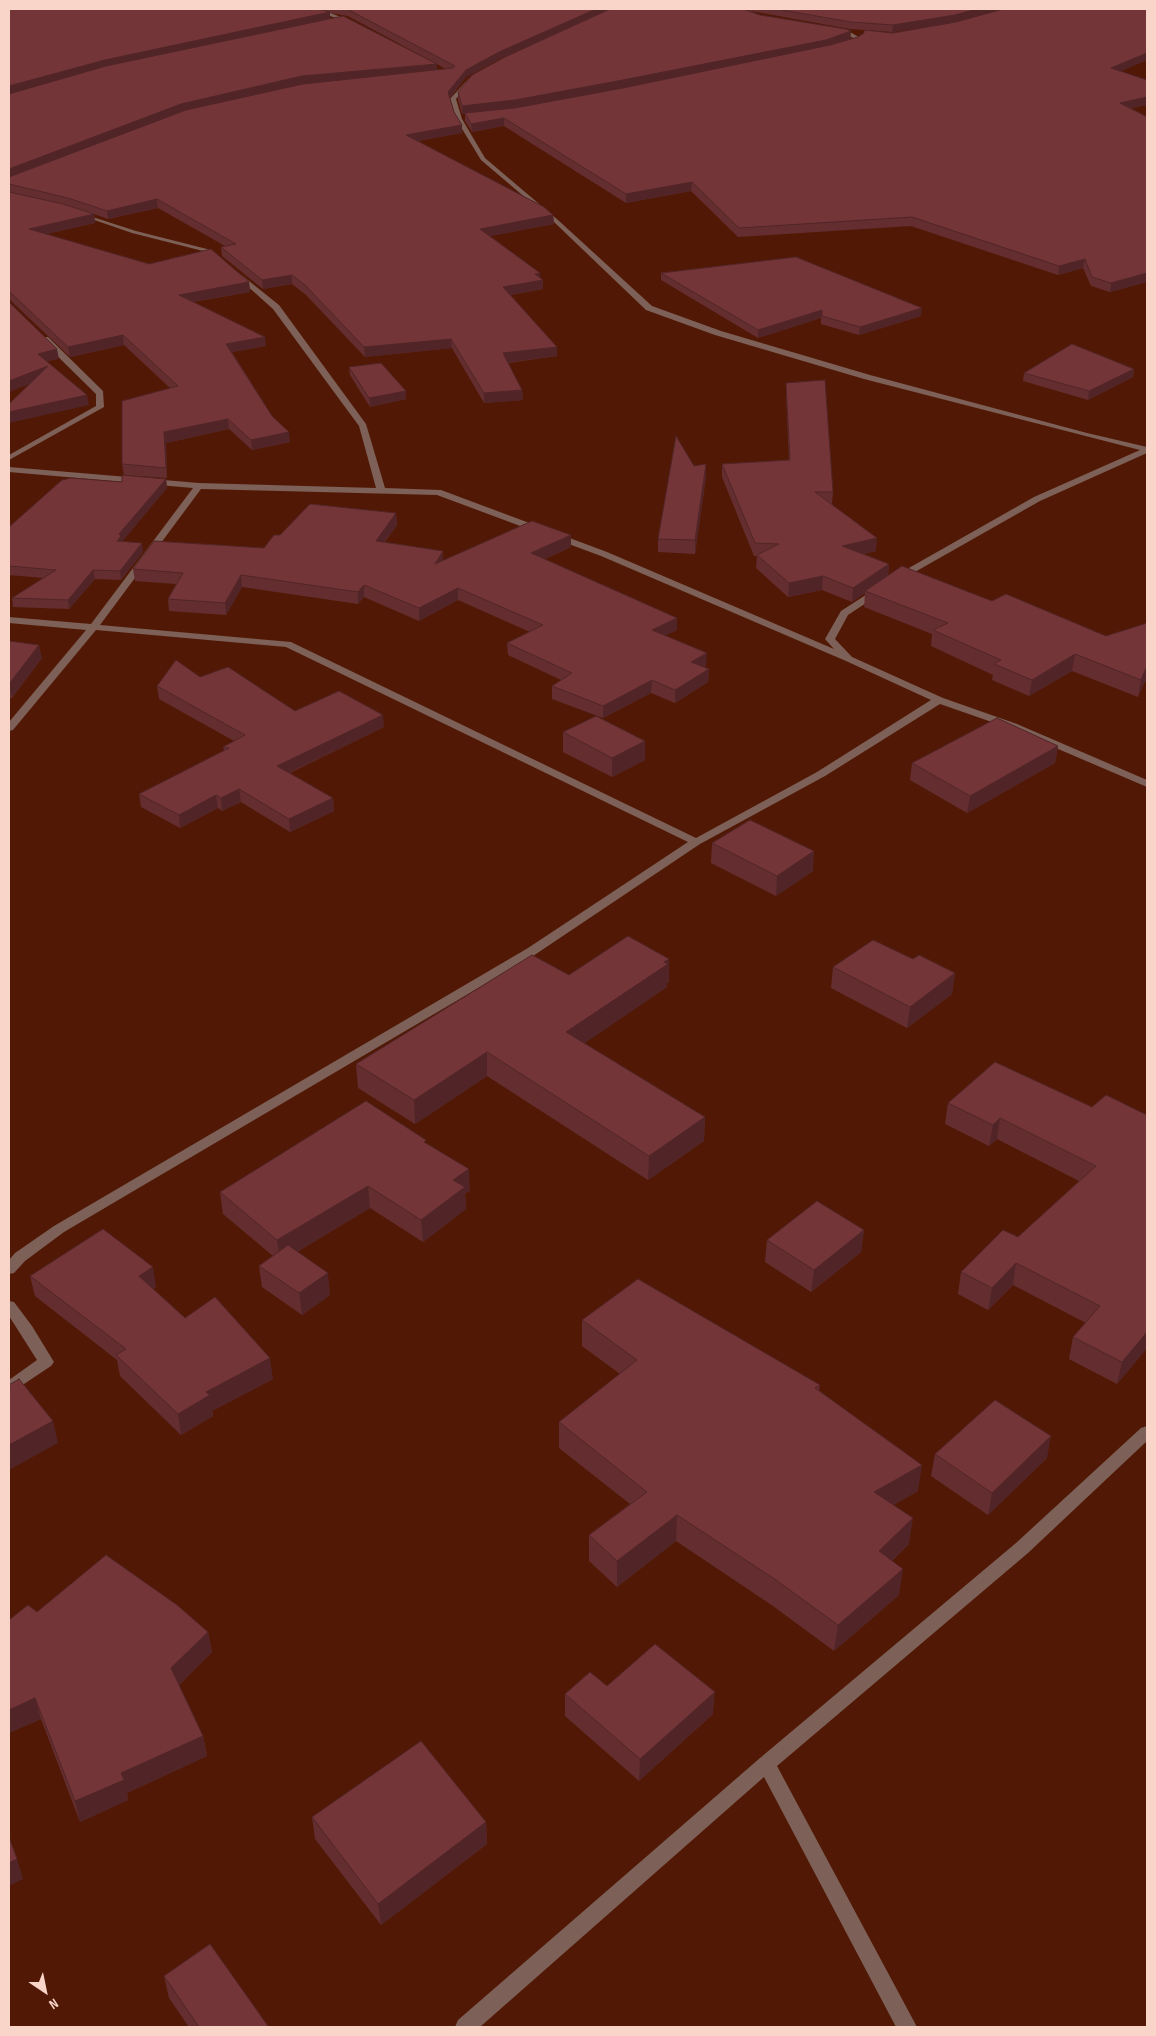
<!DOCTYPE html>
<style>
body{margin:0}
#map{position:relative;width:1156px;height:2036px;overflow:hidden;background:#511905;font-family:"Sofia Sans Condensed",sans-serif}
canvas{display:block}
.frame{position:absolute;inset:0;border:10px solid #f9d5c9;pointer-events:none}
.north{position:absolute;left:20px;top:1966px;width:50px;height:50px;-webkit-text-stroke:4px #511905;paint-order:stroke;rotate:146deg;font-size:14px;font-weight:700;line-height:20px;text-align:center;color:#f9d5c9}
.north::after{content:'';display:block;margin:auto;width:18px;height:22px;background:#f9d5c9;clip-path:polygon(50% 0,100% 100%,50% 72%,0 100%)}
</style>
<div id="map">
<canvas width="1156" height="2036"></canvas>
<div class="frame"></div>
<div class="north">N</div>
</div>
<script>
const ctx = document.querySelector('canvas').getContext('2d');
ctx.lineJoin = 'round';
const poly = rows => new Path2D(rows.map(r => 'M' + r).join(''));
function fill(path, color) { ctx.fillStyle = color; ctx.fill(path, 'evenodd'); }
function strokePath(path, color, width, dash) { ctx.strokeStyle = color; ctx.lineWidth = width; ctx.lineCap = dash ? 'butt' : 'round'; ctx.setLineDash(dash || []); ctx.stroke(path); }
const street = poly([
 [301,9,328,12,356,23,351,24,325,14,301,9],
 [846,32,850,32,862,39,843,46,843,44,855,39,846,34,846,32],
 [469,78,472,80,456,99,462,119,485,158,558,220,652,306,721,331,870,375,1087,433,1147,447,1147,453,1040,501,899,581,893,581,893,577,1034,497,1140,450,864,379,715,335,646,310,554,222,481,160,456,119,450,99,469,78],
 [77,212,136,231,211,250,223,260,218,261,207,252,132,233,77,214,77,212],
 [235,273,239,273,279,305,366,424,385,488,441,490,607,552,834,649,825,639,841,611,875,589,881,589,881,593,848,615,835,639,852,657,943,698,1017,724,1147,780,1147,787,1009,728,940,704,825,776,700,844,536,954,64,1232,25,1261,14,1273,9,1274,9,1260,15,1253,54,1226,528,948,688,842,286,647,96,630,13,730,9,731,9,722,86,630,9,623,9,617,91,624,193,488,9,472,9,467,199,483,376,488,359,426,273,309,235,275,235,273],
 [201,489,437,495,601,556,846,661,931,700,817,772,696,838,291,642,100,625,201,489],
 [42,337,48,337,103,391,104,407,9,460,9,455,96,406,96,394,42,341,42,337],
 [9,1301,14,1302,32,1326,54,1362,51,1366,9,1394,9,1380,37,1360,9,1316,9,1301],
 [1147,1426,1147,1441,1028,1553,777,1766,917,2027,896,2027,764,1777,480,2027,455,2027,458,2020,760,1758,1016,1543,1141,1428,1147,1426]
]);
const wall = poly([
 [9,9,1001,9,962,20,1147,9,1147,60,1120,71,1147,80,1147,105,1131,108,1147,117,1147,282,1110,292,1091,286,1083,268,1058,275,911,226,738,237,691,191,626,203,504,126,472,132,465,121,465,114,462,114,458,99,458,92,531,45,499,59,466,77,450,98,454,112,462,125,462,133,418,141,553,215,554,224,490,236,540,273,540,278,543,280,543,289,511,295,557,356,508,363,522,390,523,400,484,403,452,348,365,357,306,295,292,284,263,289,222,256,221,247,225,246,158,208,108,219,94,214,95,223,46,234,149,264,249,282,250,292,193,302,266,346,232,352,272,416,290,442,252,450,229,429,166,443,167,478,124,475,122,464,170,388,124,345,70,357,9,299,9,301],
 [751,11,850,29,892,32,934,25,834,44,850,39,851,31,760,15],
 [330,13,348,16,446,69,437,70,330,19],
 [661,273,921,316,859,335,821,324,821,318,758,338,661,280],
 [349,367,406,399,370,407,350,375],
 [1134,369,1133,377,1088,400,1023,381,1024,373],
 [786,383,833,492,832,504,876,551,864,554,889,564,888,575,992,601,1106,636,1144,683,1138,697,1072,671,1029,696,992,680,993,675,931,646,932,634,864,607,865,593,852,602,822,590,788,597,756,568,757,556,754,556,722,477,722,464,789,460,786,395],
 [706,464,706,477,695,554,658,552,658,539],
 [166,479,167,488,122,541,143,552,121,580,95,579,69,609,13,607,12,598,43,578,9,575,9,527,122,482],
 [396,513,397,525,385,542,443,551,443,560,571,547,545,559,677,618,677,630,665,635,706,666,704,667,709,669,708,682,675,703,651,693,603,718,552,699,552,686,561,680,508,655,507,643,530,632,458,600,419,621,364,597,358,604,242,587,226,615,169,611,168,599,176,584,135,581,133,569,264,548,280,535],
 [9,641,42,658,12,698,9,698],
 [200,677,295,711,384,727,290,773,333,798,334,811,290,832,241,802,222,811,218,808,180,828,141,807,139,794,224,751,223,747,234,741,159,699,157,686],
 [563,732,645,741,645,760,612,777,563,752],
 [1058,746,1055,763,967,813,910,780,912,763],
 [712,843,813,871,776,896,711,863],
 [913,959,955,973,952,994,907,1028,831,988,833,967],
 [569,975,669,982,667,983,667,987,584,1043,705,1117,704,1141,648,1180,487,1076,415,1124,358,1088,356,1064],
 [948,1103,1092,1107,1147,1348,1117,1384,1069,1359,1073,1337,1086,1323,1013,1285,988,1310,958,1294,961,1272,1018,1237,1079,1181,997,1139,989,1146,945,1124],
 [427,1144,470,1190,465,1194,466,1209,423,1242,370,1208,297,1252,330,1295,302,1315,262,1287,259,1266,273,1256,223,1214,220,1192],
 [864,1230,861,1252,811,1292,765,1262,767,1240],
 [30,1276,156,1287,153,1289,185,1318,273,1379,212,1411,213,1416,181,1435,120,1376,117,1360,35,1296],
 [582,1320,820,1385,819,1390,918,1491,893,1505,909,1544,892,1561,899,1595,834,1651,773,1606,676,1541,617,1587,589,1561,589,1535,630,1504,559,1448,559,1422,620,1374,582,1346],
 [935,1454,1047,1458,988,1515,931,1476],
 [37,1612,208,1632,212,1652,179,1685,203,1736,207,1756,127,1793,128,1800,80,1822,41,1719,9,1733],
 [607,1686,713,1714,639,1781,565,1716,565,1694],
 [312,1817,486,1822,487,1844,381,1925,315,1839],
 [164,1976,268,2026,268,2027,189,2027,169,1998]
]);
const shadedWall = poly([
 [596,9,612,9,499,59,466,77,448,100,448,92,466,70,499,52],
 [977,9,1001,9,955,22,892,32,893,25],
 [330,12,330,19,9,95,9,86,105,60],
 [851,31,850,39,826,47,623,88,515,108,462,114,462,106],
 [1147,53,1147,60,1110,76,1111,68],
 [437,64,437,72,9,178,9,169,181,104,302,76],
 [1147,97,1147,105,1119,111,1120,103],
 [504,118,504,126,472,132,471,124],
 [462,125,462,133,407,143,406,135],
 [692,182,691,191,626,203,626,194],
 [157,199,158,208,108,219,107,211],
 [94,214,95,223,30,238,29,229],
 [553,215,554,224,480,238,480,229],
 [1085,259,1083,268,1058,275,1059,266],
 [540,273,540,280,543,280,543,289,504,296,503,287,535,274],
 [1147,273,1147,282,1110,292,1111,283],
 [292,275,292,284,263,289,262,280],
 [249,282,250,292,180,304,179,295],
 [922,308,921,316,859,335,860,327],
 [822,310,821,318,758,338,758,330],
 [123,335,124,345,70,357,68,347],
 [265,337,266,346,227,353,226,344],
 [451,339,452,348,365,357,364,347],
 [557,347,557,356,503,363,503,353],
 [57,349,59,359,39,363,38,354],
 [48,366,50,376,9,392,9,381],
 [1134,369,1133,377,1088,400,1089,391],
 [522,390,523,400,484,403,484,393],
 [406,391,406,399,370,407,369,398],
 [87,395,89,405,9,423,9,412],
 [228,419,229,429,166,443,167,478,166,468,164,432],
 [289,432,290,442,252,450,251,440],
 [706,464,706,477,695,554,695,540],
 [166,479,167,488,122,542,117,541,119,534],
 [396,513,397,525,377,552,376,541],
 [571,535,571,547,531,565,531,553],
 [877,538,876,551,841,559,842,546],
 [142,543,143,552,121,580,120,571],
 [443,551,443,563,435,564],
 [889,564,888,577,865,591,865,593,852,602,853,588],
 [93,570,95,579,69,609,68,600],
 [241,575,242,587,226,615,225,603],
 [823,576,822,590,788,597,789,583],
 [364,585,364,597,358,604,358,592],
 [458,588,458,600,419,621,419,608],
 [677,618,677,630,652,642,652,630],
 [39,645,42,658,12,698,9,684],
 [707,653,706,666,691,675,691,662],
 [1075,654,1072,671,1029,696,1032,680],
 [1147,666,1147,681,1144,683,1138,697,1141,680],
 [709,669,708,682,675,703,675,690],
 [652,680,651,693,603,718,603,706],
 [383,715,384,727,278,778,277,766],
 [645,741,645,760,612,777,612,758],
 [1058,746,1055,763,967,813,970,796],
 [239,789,241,802,222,811,221,798],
 [216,795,218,808,180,828,179,815],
 [333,798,334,811,290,832,289,819],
 [814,851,813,871,776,896,777,876],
 [669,959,669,982,667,983,667,987,566,1056,566,1032],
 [955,973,952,994,907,1028,910,1007],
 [487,1052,487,1076,415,1124,414,1100],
 [705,1117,704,1141,648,1180,649,1156],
 [1000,1118,997,1139,989,1146,993,1125],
 [469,1169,470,1190,465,1194,466,1209,423,1242,421,1220,453,1180],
 [368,1186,370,1208,280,1262,277,1240],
 [864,1230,861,1252,811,1292,814,1270],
 [1016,1263,1013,1285,988,1310,992,1288],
 [153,1267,156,1287,143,1296,139,1276],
 [328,1273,330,1295,302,1315,299,1293],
 [1147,1332,1147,1348,1117,1384,1122,1362],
 [270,1358,273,1379,212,1411,213,1416,181,1435,178,1414,206,1392],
 [53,1421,58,1443,9,1470,9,1445],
 [1051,1436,1047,1458,988,1515,992,1493],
 [922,1465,918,1491,871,1518,874,1492],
 [677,1515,676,1541,617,1587,617,1561],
 [913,1518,909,1544,875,1577,879,1551],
 [903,1569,899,1595,834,1651,838,1625],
 [208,1632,212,1652,175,1689,171,1668],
 [715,1692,713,1714,639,1781,640,1759],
 [35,1698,41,1719,9,1733,9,1710],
 [203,1736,207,1756,127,1793,128,1800,80,1822,75,1801,121,1773],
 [486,1822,487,1844,381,1925,378,1904],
 [17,1859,23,1879,9,1886,9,1863]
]);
const building = poly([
 [9,9,319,9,330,12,105,60,9,86,9,9],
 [345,9,596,9,499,52,466,70,448,92,454,112,462,125,406,135,544,207,553,215,480,229,540,273,535,274,543,280,503,287,557,347,503,353,522,390,484,393,451,339,364,347,305,285,292,275,262,280,221,247,236,244,157,199,107,211,68,198,9,184,9,177,186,110,303,84,453,68,455,66,347,9,345,9],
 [610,9,743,9,760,15,846,29,851,31,826,40,623,80,515,100,462,106,458,92,472,75,505,57,610,9],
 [776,9,977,9,955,15,893,25,851,22,776,9],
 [1003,9,1147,9,1147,53,1111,68,1147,80,1147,97,1120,103,1147,117,1147,273,1111,283,1092,277,1085,259,1059,266,912,217,739,228,692,182,626,194,504,118,471,124,465,113,515,108,623,88,830,45,858,37,864,33,864,30,893,33,956,22,1003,9],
 [343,16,437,64,302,76,181,104,9,169,9,94,106,66,343,16],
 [9,192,63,204,94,214,29,229,149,264,211,249,249,282,179,295,265,337,226,344,272,416,289,432,251,440,228,419,164,432,166,468,122,464,122,401,178,386,123,335,68,347,9,291,9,192],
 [796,257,922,308,860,327,822,316,822,310,758,330,661,273,796,257],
 [9,302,57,349,38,354,87,395,9,412,9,404,48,366,9,381,9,302],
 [1072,344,1134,369,1089,391,1024,373,1072,344],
 [381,363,406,391,369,398,349,367,381,363],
 [825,380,833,492,815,492,877,538,842,546,889,564,853,588,823,576,789,583,757,555,779,544,755,543,722,464,790,460,786,383,825,380],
 [676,436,694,466,706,464,695,540,658,539,676,436],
 [122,475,166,479,119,534,121,536,117,541,142,543,120,571,93,570,68,600,12,598,56,570,9,566,9,527,62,480,71,478,122,482,122,475],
 [310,504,396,513,376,541,443,551,435,564,532,521,571,535,531,553,677,618,652,630,707,653,691,662,709,669,675,690,652,680,603,706,552,686,572,673,507,643,543,625,458,588,419,608,364,585,358,592,241,575,225,603,168,599,183,573,133,569,154,541,264,548,274,535,280,535,310,504],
 [902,566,992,601,1006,594,1106,636,1147,623,1147,666,1141,680,1075,654,1032,680,994,664,1001,660,933,630,948,623,865,591,902,566],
 [9,641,39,645,9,684,9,641],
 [176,660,200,677,228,667,295,711,339,691,383,715,277,766,333,798,289,819,239,789,221,798,216,795,179,815,139,794,229,748,223,747,245,735,157,686,176,660],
 [596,716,645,741,612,758,563,732,596,716],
 [997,718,1058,746,970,796,912,763,997,718],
 [750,820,814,851,777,876,712,843,750,820],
 [628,936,669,959,664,962,668,964,566,1032,705,1117,649,1156,487,1052,414,1100,356,1064,532,955,569,975,628,936],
 [873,940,913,959,919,955,955,973,910,1007,833,967,873,940],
 [995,1062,1092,1107,1106,1095,1147,1115,1147,1332,1122,1362,1073,1337,1100,1306,1016,1263,992,1288,961,1272,1003,1230,1018,1237,1096,1166,1000,1118,993,1125,948,1103,995,1062],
 [366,1101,426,1140,424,1142,469,1169,453,1180,465,1187,421,1220,368,1186,277,1240,220,1192,366,1101],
 [817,1201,864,1230,814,1270,767,1240,817,1201],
 [103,1229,153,1267,139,1276,185,1318,215,1297,270,1358,206,1392,210,1395,178,1414,116,1355,126,1349,30,1276,103,1229],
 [288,1245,328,1273,299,1293,259,1266,288,1245],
 [638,1279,820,1385,815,1388,922,1465,874,1492,913,1518,879,1551,903,1569,838,1625,776,1580,677,1515,617,1561,589,1535,647,1492,559,1422,637,1360,582,1320,638,1279],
 [19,1379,53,1421,9,1445,9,1385,19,1379],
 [995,1400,1051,1436,992,1493,935,1454,995,1400],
 [106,1555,177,1605,208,1632,171,1668,203,1736,121,1773,124,1780,75,1801,35,1698,9,1710,9,1620,28,1605,37,1612,106,1555],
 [655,1644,715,1692,640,1759,565,1694,590,1672,607,1686,655,1644],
 [421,1741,486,1822,378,1904,312,1817,421,1741],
 [9,1837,17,1859,9,1863,9,1837],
 [210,1944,268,2026,267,2027,199,2027,164,1976,210,1944]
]);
fill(street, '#7d6057');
fill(wall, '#642e30');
fill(shadedWall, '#512527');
fill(building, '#743538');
strokePath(building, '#512527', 1);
</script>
